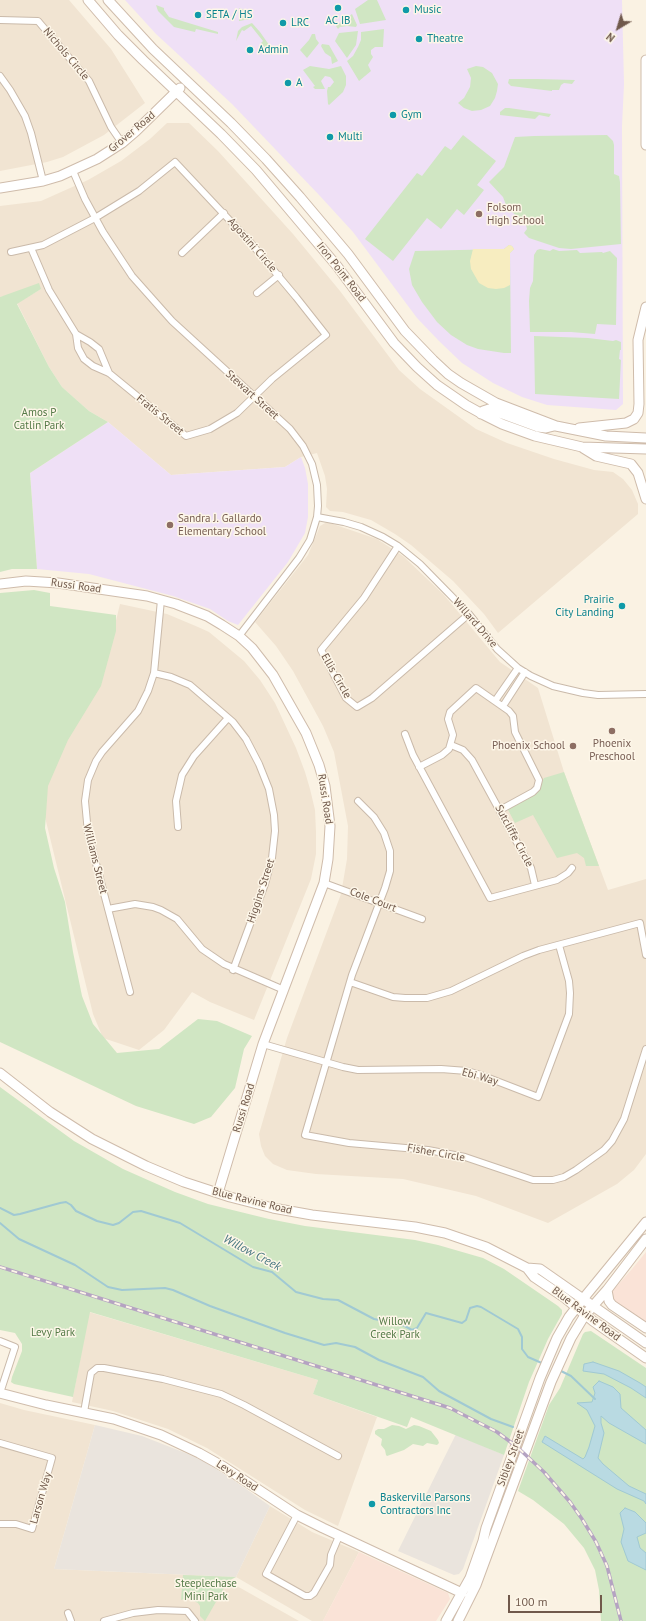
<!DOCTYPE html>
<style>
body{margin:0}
#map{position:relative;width:646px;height:1621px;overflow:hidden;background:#faf2e3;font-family:"PT Sans",sans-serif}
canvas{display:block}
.north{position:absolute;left:598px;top:8px;width:40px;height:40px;-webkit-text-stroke:3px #fdf6e8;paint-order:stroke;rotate:218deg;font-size:11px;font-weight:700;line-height:16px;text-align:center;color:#70594b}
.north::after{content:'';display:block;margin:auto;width:14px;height:18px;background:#70594b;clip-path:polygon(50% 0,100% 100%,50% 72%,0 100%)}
.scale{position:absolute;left:508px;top:1595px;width:94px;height:18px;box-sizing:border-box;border:2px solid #70594b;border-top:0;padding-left:5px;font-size:12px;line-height:14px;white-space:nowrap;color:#70594b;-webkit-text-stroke:3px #fdf6e8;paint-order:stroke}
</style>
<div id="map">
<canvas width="646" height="1621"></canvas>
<div class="north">N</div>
<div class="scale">100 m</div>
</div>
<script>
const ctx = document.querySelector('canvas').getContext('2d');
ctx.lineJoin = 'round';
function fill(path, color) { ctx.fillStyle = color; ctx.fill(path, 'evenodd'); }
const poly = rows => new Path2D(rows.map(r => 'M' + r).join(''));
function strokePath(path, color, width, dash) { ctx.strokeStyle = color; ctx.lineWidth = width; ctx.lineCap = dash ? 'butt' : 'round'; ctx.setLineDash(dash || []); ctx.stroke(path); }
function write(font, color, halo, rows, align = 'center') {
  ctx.font = font + ' "PT Sans",sans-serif'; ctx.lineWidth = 3; ctx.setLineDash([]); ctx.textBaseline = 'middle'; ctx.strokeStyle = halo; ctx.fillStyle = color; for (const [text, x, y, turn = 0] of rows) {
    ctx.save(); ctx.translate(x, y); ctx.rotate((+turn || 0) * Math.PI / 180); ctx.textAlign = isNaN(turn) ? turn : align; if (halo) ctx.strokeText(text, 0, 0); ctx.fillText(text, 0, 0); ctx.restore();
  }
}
const residential = poly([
 [0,0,69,0,111,49,145,103,104,135,63,157,47,162,0,171],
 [167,123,189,123,218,151,293,234,340,291,399,370,420,389,476,429,507,443,554,459,594,470,613,472,623,479,632,490,638,504,638,514,498,633,484,614,453,581,411,545,395,534,371,520,343,512,330,511,326,507,327,489,325,476,317,453,301,457,285,467,171,475,108,422,89,411,62,387,49,367,17,303,41,289,0,297,0,206,41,201,88,180,121,161,150,139],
 [327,522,377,539,403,556,444,595,500,662,538,688,564,772,608,890,646,879,646,1154,634,1170,617,1184,548,1223,476,1196,403,1179,316,1174,287,1170,273,1164,265,1156,261,1146,259,1134,287,1038,341,894,347,859,348,826,334,752,323,726,293,671,276,646,255,622,308,555,320,526],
 [120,604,167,614,198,627,209,632,244,661,260,680,275,703,296,748,305,772,310,789,315,810,316,832,316,854,311,879,254,1020,210,1002,192,992,164,1030,139,1050,103,1038,93,1014,43,809,41,784,106,662],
 [89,1312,318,1380,313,1394,377,1417,338,1526,305,1510,207,1448,168,1429,113,1411,72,1402],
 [0,1403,24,1410,95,1425,54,1569,236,1577,270,1506,312,1532,359,1552,323,1621,312,1621,236,1577,228,1581,299,1621,0,1621]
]);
const commercial = poly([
 [646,1252,646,1326,614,1304,610,1294,632,1269],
 [359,1552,448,1593,450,1599,436,1621,323,1621]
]);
const industrial = poly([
 [95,1425,142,1436,188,1454,203,1461,232,1479,270,1506,236,1577,54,1569],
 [456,1434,504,1455,463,1569,459,1574,454,1575,398,1551]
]);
const education = poly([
 [125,0,622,0,624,84,622,126,623,404,616,410,547,405,522,397,493,383,462,363,439,341,417,318,353,232,320,196,232,104,156,34],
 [108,422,171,475,285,467,301,457,305,468,308,484,308,517,305,533,288,562,238,625,228,621,210,609,173,596,89,574,37,569,30,473]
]);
const green = poly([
 [368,0,377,0,386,20,360,24,355,9],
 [156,5,164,8,164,10,169,17,218,32,218,34,196,29,195,32,174,27,158,11],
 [239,8,250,12,250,19,239,21],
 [352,14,357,25,356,27,347,26,340,27,338,29,336,26],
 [252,23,260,32,274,52,271,55,261,43,263,41,251,26,244,31,242,30,236,41,238,31,242,27],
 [384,29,383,47,375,47,371,50,371,54,373,57,368,65,371,71,359,81,347,61,353,56,358,47,361,40,361,32],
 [358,31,356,45,347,58,335,41,339,33],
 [312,34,315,34,316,39,319,43,307,58,300,50,309,40],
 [322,44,329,45,338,61,332,64,331,57,325,53,321,46],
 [310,66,329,69,341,66,346,76,346,85,343,92,329,105,328,104,327,91,328,87,330,87,334,82,332,79,330,77,325,76,321,81,325,89,315,89,313,87,315,86,303,70],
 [476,66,483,67,492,73,498,84,497,91,495,98,490,106,481,110,472,111,464,108,458,103,464,98,470,87,471,78,467,69],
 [509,79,537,79,575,80,572,84,564,83,561,85,559,90,552,90,552,91,511,86,508,83],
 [505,108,509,108,551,114,549,117,539,115,535,119,500,115,500,112],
 [463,135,496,161,477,185,484,190,464,215,457,209,441,229,427,218,393,261,365,239,417,173,422,176,445,146,451,150],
 [607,135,613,141,614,145,614,174,619,176,620,182,621,244,571,249,559,248,529,238,524,233,527,229,526,225,511,211,510,207,506,205,503,197,489,182,504,167,515,137,534,136],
 [509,245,512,246,514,249,510,253,511,353,504,353,478,349,467,345,451,335,437,322,422,302,412,285,409,269,415,251,504,249],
 [540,249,550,251,553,249,559,251,577,250,580,253,602,252,603,253,610,251,617,258,616,325,597,324,595,334,571,332,530,332,529,301,530,288,533,281,534,255,537,250],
 [39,283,41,289,17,304,49,367,62,387,89,411,108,422,30,473,37,569,12,569,0,572,0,297],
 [534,336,588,338,613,341,616,340,621,342,621,350,620,350,619,359,621,360,619,399,535,394],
 [34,590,50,593,50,606,116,615,116,631,101,686,68,740,48,786,45,828,54,868,65,902,73,952,82,996,93,1024,117,1053,159,1049,198,1019,217,1021,252,1036,244,1049,235,1088,211,1117,194,1124,136,1106,0,1042,0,593],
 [564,772,599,866,586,866,584,858,577,853,557,858,533,815,515,823,507,808,537,791,544,778],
 [0,1087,74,1141,123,1169,175,1192,208,1204,269,1219,305,1226,415,1240,438,1245,483,1258,504,1269,558,1306,562,1310,562,1314,548,1339,529,1382,504,1455,411,1417,407,1427,313,1394,318,1380,90,1312,73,1397,14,1384,11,1382,12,1377,22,1351,22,1344,15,1333,0,1330],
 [591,1331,646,1368,646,1621,601,1621,599,1590,595,1570,584,1548,564,1524,533,1500,518,1491,549,1405,560,1388,583,1334,585,1332],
 [392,1425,399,1426,406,1429,414,1425,419,1426,431,1431,438,1440,439,1443,437,1445,427,1443,423,1446,413,1444,404,1450,387,1456,386,1455,385,1450,381,1445,382,1439,375,1434,375,1431,378,1429,384,1429],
 [183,1575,236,1577,228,1581,205,1621,200,1616,200,1606,198,1603,188,1598,181,1600]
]);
const sand = poly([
 [509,245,512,246,514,249,510,253,510,285,504,288,496,289,488,288,479,283,471,269,470,261,473,249,504,249]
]);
const water = poly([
 [593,1362,619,1371,640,1383,646,1387,646,1398,631,1388,604,1374,583,1371,584,1364,593,1362],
 [599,1381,613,1387,620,1394,621,1408,646,1430,646,1444,609,1423,601,1416,601,1423,604,1433,598,1458,603,1464,629,1486,646,1494,646,1504,644,1501,617,1489,542,1442,545,1436,583,1459,585,1457,589,1447,595,1426,587,1410,577,1403,592,1402,595,1393,593,1387,599,1381],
 [625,1508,635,1512,646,1523,646,1533,637,1537,640,1548,646,1553,646,1570,628,1561,621,1542,624,1529,620,1513,625,1508]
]);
const stream = poly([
 [0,1208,14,1215,20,1214,60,1203,66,1202,71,1205,76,1211,97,1221,113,1225,119,1223,133,1212,141,1211,180,1223,253,1267,272,1272,296,1292,323,1299,338,1300,374,1319,401,1324,412,1330,417,1328,426,1313,462,1323,466,1320,470,1308,477,1306,481,1307,518,1329,522,1337,522,1349,528,1357,544,1364],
 [0,1223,19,1239,75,1265,108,1287,122,1290,165,1288,173,1290,210,1306,285,1333,324,1345,336,1343,355,1347,379,1360,423,1377,439,1391,491,1419,513,1427],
 [559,1370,571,1376,595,1399]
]);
const street = poly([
 [0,20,38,21,89,81,111,127,122,143],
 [0,76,10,90,25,116,31,133,43,181],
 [73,171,85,199,103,232,132,276,172,321,290,429,303,446,312,464,317,485,318,506,317,517,310,540,299,558,239,636],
 [11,252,43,245,95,218,139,191,175,162,250,242,296,297,326,335,272,379,237,413,210,429,186,436,109,373,93,366,84,359,78,348,76,334,49,290,31,248],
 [182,253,224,213],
 [257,293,279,275],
 [76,334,90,342,99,349,109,373],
 [317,517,344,522,361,527,383,537,398,546,420,564,469,614,497,649,518,668,531,676,553,686,583,693,598,695,646,694],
 [398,546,364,598,321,650,346,698,357,707,372,698,469,614],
 [154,673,171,677,190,685,233,722,246,739,259,764,269,789,274,815,275,831,272,858,265,884,233,970],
 [495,701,518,668],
 [503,706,525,672],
 [405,734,413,755,490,898,557,880,568,873,572,868],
 [451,745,463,750,472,760,531,868,535,885],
 [419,767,442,755,449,749,453,735,448,719,450,712,476,688,509,711,513,716,515,732,539,780,537,788,533,792,500,810],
 [358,801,374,817,384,833,390,851,390,871,385,888,352,975,305,1135,349,1143,428,1150,465,1157,533,1180,553,1180,564,1177,576,1170,604,1150,612,1141,624,1119,646,1049],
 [178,827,176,801,182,775,194,756,228,718],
 [324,883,422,919],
 [108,909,135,904,153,907,161,910,177,919,202,949,224,964,284,990],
 [350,982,393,997,405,998,427,998,451,991,523,956,539,950,640,923,646,955],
 [130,992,88,833,85,801,88,780,96,761,102,752,138,711,148,691,154,673,161,600],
 [263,1044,343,1067,358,1070,441,1069,467,1071,481,1075,538,1097,569,1014,570,993,569,981,559,945],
 [0,1341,15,1347,0,1393],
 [84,1412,91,1373,97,1368,104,1368,163,1379,221,1394,244,1405,338,1456],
 [0,1443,52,1458,32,1529,16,1524,0,1524],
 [297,1515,266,1574,305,1596,310,1596,314,1593,330,1565,331,1555,339,1536],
 [68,1613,71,1621],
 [104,1621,133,1613,158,1610,187,1611,195,1621]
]);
const secondary = poly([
 [88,0,118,35,143,60,221,134,256,170,337,266,394,343,417,367,437,385,466,405,484,415,502,424,535,436,582,447,646,449],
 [108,0,153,49,231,123,266,159,300,197,348,254,405,331,433,360,448,374,461,383,496,403,556,426,606,436,646,438],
 [646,60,646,145],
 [0,188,43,181,60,176,97,159,122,143,136,131,180,88],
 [481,414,483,411,489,409,538,427,546,428,554,426],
 [579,428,626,423,634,419,638,413,639,404,638,340,646,307],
 [583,448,596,456,631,464,638,473,646,499],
 [0,584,26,581,58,583,147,596,176,604,207,616,222,625,239,636,252,648,273,675,306,733,319,765,325,786,330,826,328,859,324,883,263,1044,218,1193],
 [0,1073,50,1112,92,1139,146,1166,184,1182,230,1197,273,1208,312,1215,415,1227,445,1233,486,1247,527,1268,534,1277,565,1298,593,1321,646,1358],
 [527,1268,540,1269,646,1343],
 [607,1290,609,1301,612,1305,646,1328],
 [0,1393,46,1405,114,1419,161,1435,199,1453,224,1467,297,1515,323,1528,462,1593],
 [446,1621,470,1578,483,1541,486,1528,540,1378,557,1338,569,1317,587,1294,646,1222],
 [458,1621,476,1585,551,1382,571,1338,585,1315,607,1290,646,1239]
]);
const rail = poly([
 [0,1267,450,1408,497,1432,516,1446,544,1472,570,1502,582,1519,596,1542,607,1566,621,1621]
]);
const markers = [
 [338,8,4,"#0f9aa8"],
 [406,10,4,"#0f9aa8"],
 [198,15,4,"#0f9aa8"],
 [283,23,4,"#0f9aa8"],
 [419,39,4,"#0f9aa8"],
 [250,50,4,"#0f9aa8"],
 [288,83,4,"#0f9aa8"],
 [393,115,4,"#0f9aa8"],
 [330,137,4,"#0f9aa8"],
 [479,214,4,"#8d6e63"],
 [170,525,4,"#8d6e63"],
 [622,606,4,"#0f9aa8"],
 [612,731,4,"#8d6e63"],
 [573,746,4,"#8d6e63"],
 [372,1504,4,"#0f9aa8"]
];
const cultureNames = [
 ["Music",414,10],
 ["SETA / HS",206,15],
 ["AC IB",338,21,"center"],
 ["LRC",291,23],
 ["Theatre",427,39],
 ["Admin",258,50],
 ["A",296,83],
 ["Gym",401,115],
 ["Multi",338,137],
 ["Prairie",614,600,"right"],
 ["City Landing",614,613,"right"],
 ["Baskerville Parsons",380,1498],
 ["Contractors Inc",380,1511]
];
const streetNames = [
 ["Nichols Circle",66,54,50],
 ["Grover Road",132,132,-40],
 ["Agostini Circle",252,245,49],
 ["Iron Point Road",341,272,52],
 ["Stewart Street",252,395,42],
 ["Fratis Street",160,415,39],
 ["Russi Road",76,586,8],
 ["Willard Drive",475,623,49],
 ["Ellis Circle",336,676,60],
 ["Russi Road",325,799,81],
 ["Sutcliffe Circle",514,836,62],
 ["Williams Street",95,859,76],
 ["Higgins Street",261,891,-72],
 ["Cole Court",373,900,21],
 ["Ebi Way",480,1077,16],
 ["Russi Road",244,1108,-73],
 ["Fisher Circle",436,1153,10],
 ["Blue Ravine Road",252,1201,14],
 ["Blue Ravine Road",586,1314,37],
 ["Sibley Street",511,1458,-70],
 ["Levy Road",237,1476,33],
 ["Larson Way",41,1498,-74]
];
const educationNames = [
 ["Folsom",487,208],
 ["High School",487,221],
 ["Sandra J. Gallardo",178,519],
 ["Elementary School",178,532],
 ["Phoenix",612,744,"center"],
 ["Preschool",612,757,"center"],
 ["Phoenix School",565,746,"right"]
];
const parkNames = [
 ["Amos P",39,413],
 ["Catlin Park",39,426],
 ["Willow",395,1322],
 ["Creek Park",395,1335],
 ["Levy Park",53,1333],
 ["Steeplechase",206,1584],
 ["Mini Park",206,1597]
];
const waterNames = [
 ["Willow Creek",252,1253,28]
];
fill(residential, '#f1e4d2');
fill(commercial, '#fae3d7');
fill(industrial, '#eae4dd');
fill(education, '#efe0f6');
fill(green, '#d0e6c3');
fill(sand, '#f7edc0');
fill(water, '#b9dae2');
strokePath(water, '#a0c9d3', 1);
strokePath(stream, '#a0c9d3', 2);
strokePath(street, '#cabaaa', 8);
strokePath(secondary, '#cfbcab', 11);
strokePath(street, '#fff', 6);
strokePath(secondary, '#fff', 9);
strokePath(rail, '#b5a3c2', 3.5);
strokePath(rail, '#fdf6e8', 2, [6]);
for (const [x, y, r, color] of markers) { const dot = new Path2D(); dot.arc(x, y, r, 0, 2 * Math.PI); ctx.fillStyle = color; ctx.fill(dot); strokePath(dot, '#fdf6e8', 1.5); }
write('11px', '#0d838f', '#fdf6e8', cultureNames, 'left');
write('11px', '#70594b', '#fdf6e8', streetNames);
write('11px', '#785e54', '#fdf6e8', educationNames, 'left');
write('11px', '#547a47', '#fdf6e8', parkNames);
write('italic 12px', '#477681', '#fdf6e8', waterNames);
</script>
